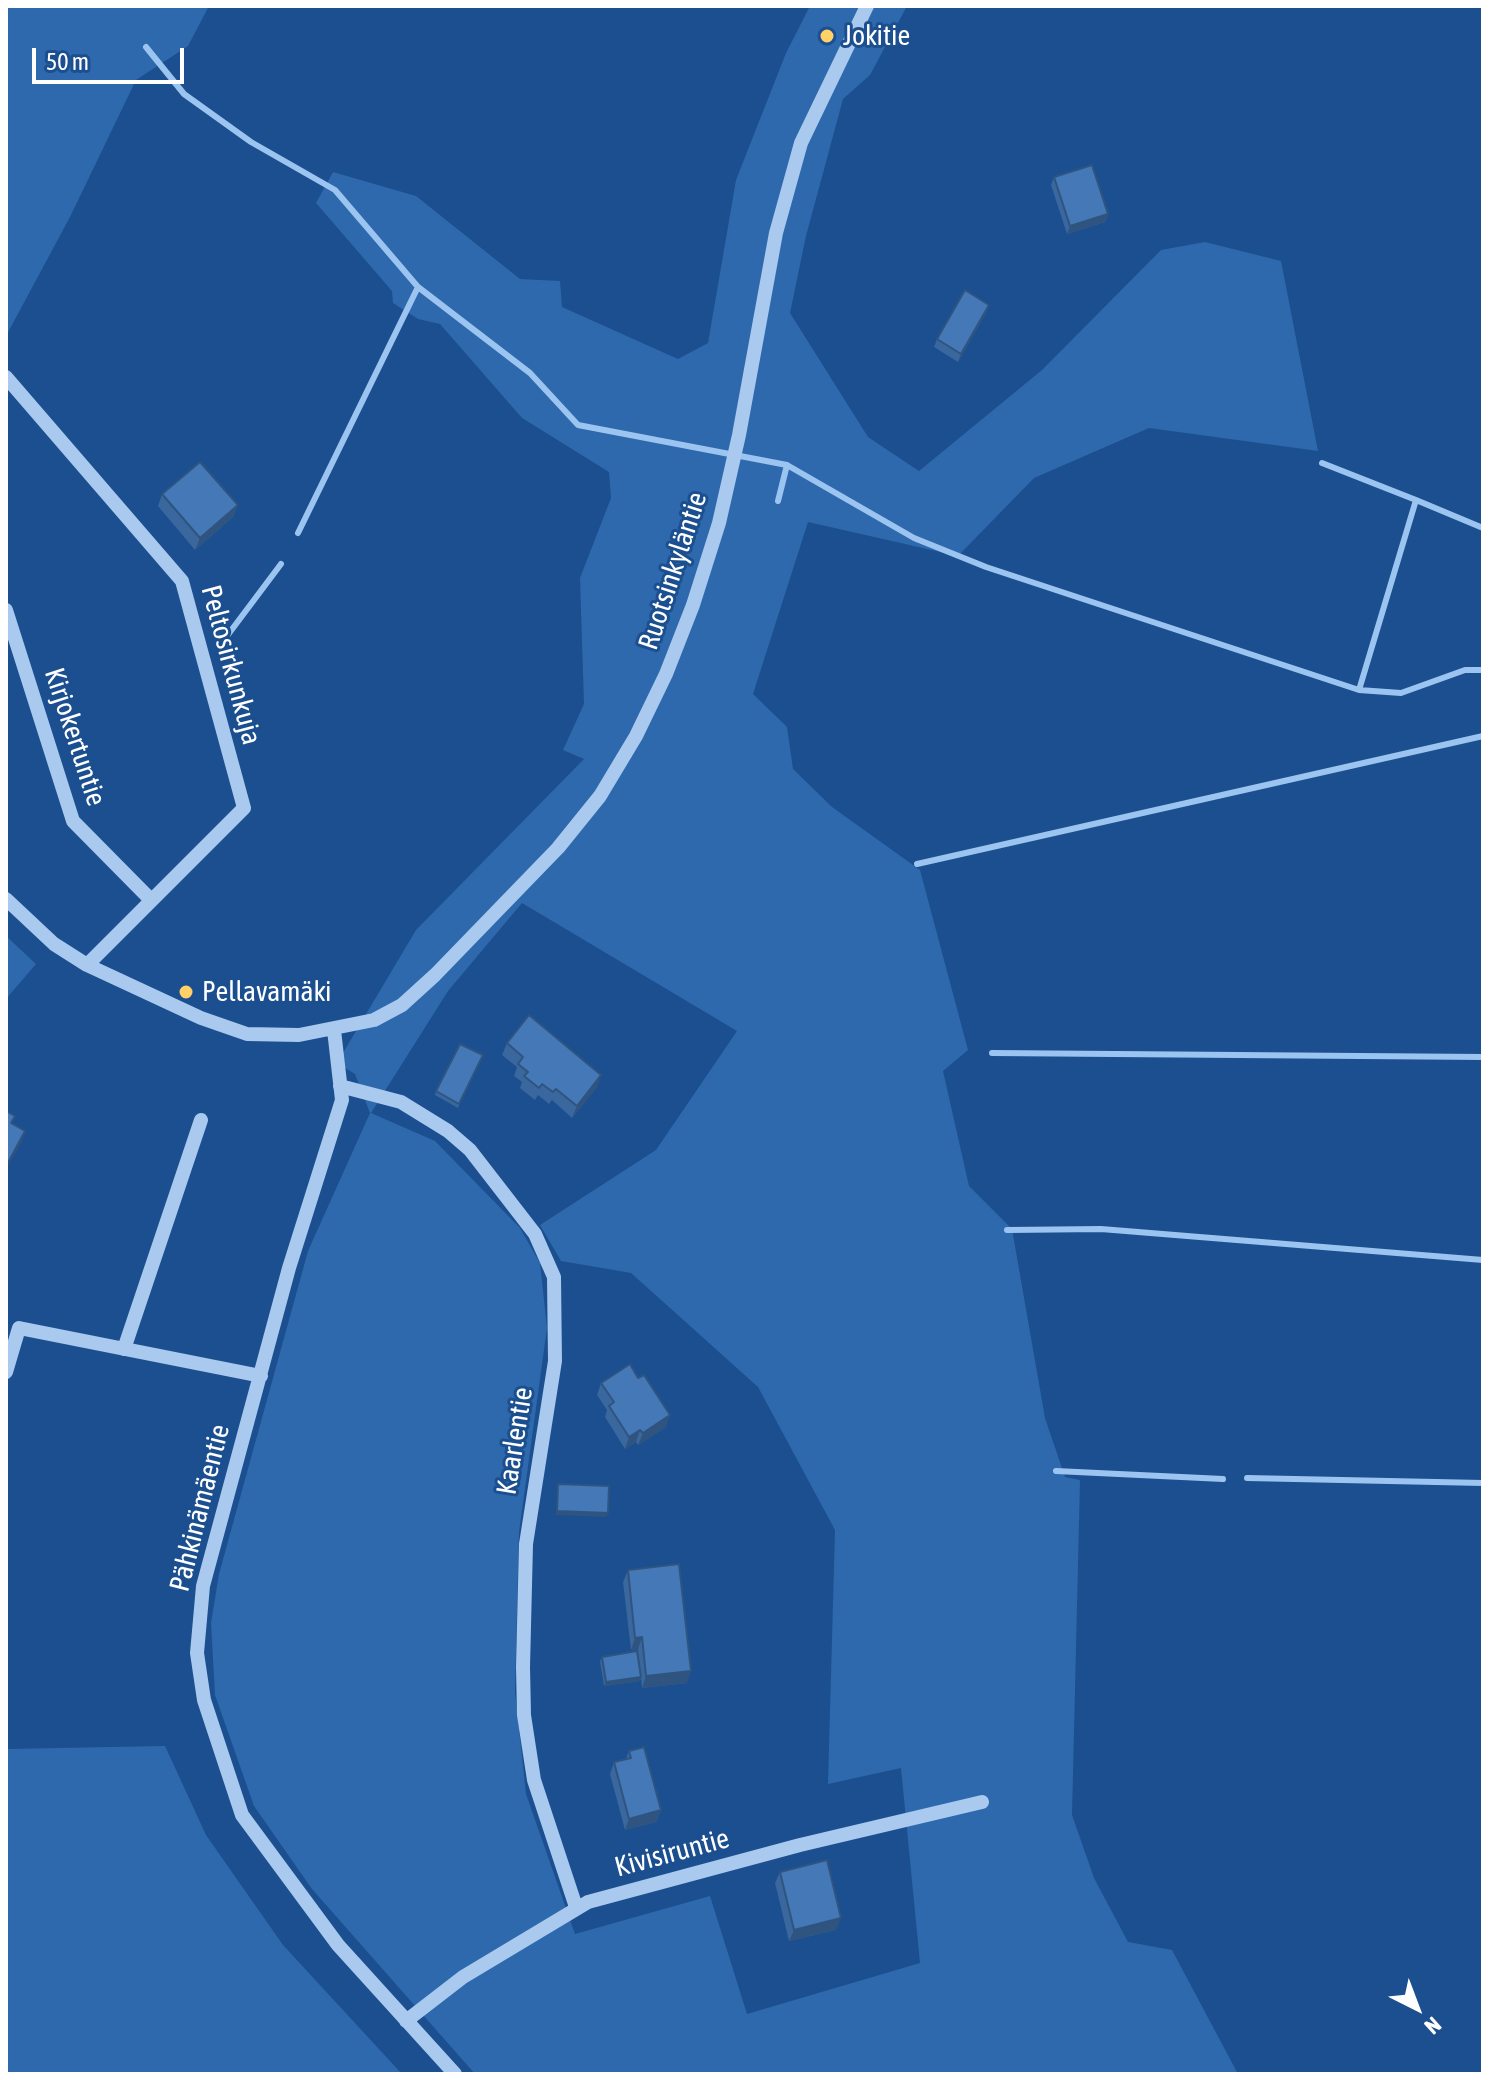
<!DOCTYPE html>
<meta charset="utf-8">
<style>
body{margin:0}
#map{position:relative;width:1489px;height:2080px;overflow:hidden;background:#1b4f8f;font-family:"Asap Condensed",sans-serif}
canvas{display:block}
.frame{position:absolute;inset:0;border:8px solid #fff;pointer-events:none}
.north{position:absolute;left:1377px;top:1968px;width:80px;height:80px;-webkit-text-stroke:6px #1b4f8f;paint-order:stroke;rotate:138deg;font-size:22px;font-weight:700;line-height:32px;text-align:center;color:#fff}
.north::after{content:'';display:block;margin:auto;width:28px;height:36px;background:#fff;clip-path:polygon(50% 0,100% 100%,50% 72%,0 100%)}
.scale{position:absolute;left:32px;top:48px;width:152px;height:36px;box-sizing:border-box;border:4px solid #fff;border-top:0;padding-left:10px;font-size:24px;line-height:28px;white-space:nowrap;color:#fff;-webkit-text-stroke:6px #1b4f8f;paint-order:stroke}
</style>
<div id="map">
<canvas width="1489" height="2080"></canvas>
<div class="frame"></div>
<div class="north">N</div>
<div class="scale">50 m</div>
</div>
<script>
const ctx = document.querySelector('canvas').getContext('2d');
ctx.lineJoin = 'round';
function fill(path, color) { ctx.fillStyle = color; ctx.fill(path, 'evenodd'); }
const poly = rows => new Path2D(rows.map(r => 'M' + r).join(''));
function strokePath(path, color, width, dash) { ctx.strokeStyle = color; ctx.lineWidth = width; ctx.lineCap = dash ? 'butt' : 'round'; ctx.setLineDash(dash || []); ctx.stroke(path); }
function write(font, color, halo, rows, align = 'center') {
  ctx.font = font + ' "Asap Condensed",sans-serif'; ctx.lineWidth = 6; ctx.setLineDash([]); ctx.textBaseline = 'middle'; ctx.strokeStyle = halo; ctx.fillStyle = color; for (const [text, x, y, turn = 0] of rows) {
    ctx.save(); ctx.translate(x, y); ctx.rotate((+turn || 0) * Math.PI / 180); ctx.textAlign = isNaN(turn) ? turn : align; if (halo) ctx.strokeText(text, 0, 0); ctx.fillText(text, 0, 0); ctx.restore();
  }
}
const green = poly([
 [6,6,209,6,188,46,136,80,70,217,6,336],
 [810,6,907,6,870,75,843,99,806,236,790,313,868,437,919,471,1042,370,1161,250,1205,242,1281,261,1318,451,1149,428,1034,478,958,556,808,522,753,694,787,727,793,769,832,807,920,870,968,1050,943,1071,969,1186,1012,1229,1045,1418,1065,1477,1080,1480,1072,1815,1094,1878,1128,1942,1172,1950,1238,2074,475,2074,312,1889,254,1806,215,1695,211,1623,219,1574,308,1251,370,1113,355,1074,337,1063,416,930,584,759,563,750,584,704,580,578,611,498,609,472,522,418,440,324,418,319,393,303,392,291,316,203,333,172,416,196,520,279,560,281,562,307,678,359,708,343,736,180,786,53],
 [522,903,737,1031,656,1150,540,1225,561,1261,631,1273,758,1387,835,1530,828,1784,901,1768,920,1963,747,2014,710,1896,575,1934,526,1794,515,1692,519,1532,547,1328,540,1263,520,1228,435,1141,371,1113,448,991],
 [6,936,36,964,6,999],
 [165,1746,206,1835,283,1945,402,2074,6,2074,6,1749]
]);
const stream = poly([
 [146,47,184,94,251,142,335,190,418,287,530,373,578,425,787,465,914,538,986,567,1359,690,1401,693,1465,670,1483,670],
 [1322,463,1416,500,1359,690],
 [1416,500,1483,528],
 [778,501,787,465],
 [298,533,418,287],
 [227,636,281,564],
 [917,864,1483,736],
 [992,1053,1483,1057],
 [1007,1230,1101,1229,1483,1260],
 [1056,1471,1223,1479],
 [1247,1478,1483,1483]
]);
const minor = poly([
 [6,377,182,581,244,808,87,965],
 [6,610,73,821,151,900],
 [6,899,54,944,87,965,201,1018,247,1034,299,1035,374,1020,402,1005,435,975,558,848,600,796,636,736,666,674,693,605,719,523,739,435,776,233,801,143,867,6],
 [334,1030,342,1100,289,1268,203,1586,197,1653,204,1700,242,1815,338,1945,455,2074],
 [340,1086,401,1102,448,1131,470,1150,535,1234,554,1277,555,1361,526,1544,523,1667,524,1715,534,1780,576,1907],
 [124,1349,201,1120],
 [6,1372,19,1328,261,1376],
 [406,2021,463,1977,588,1902,800,1845,982,1802]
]);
const wall = poly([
 [1054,177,1108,214,1105,222,1067,234,1051,185],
 [989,305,986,313,958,362,934,347,937,339],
 [162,494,238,505,233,517,195,550,158,506],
 [507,1043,597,1087,572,1118,552,1100,549,1104,538,1095,535,1100,520,1088,522,1082,514,1076,517,1067,502,1055],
 [483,1055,458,1108,435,1095,436,1091],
 [601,1383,666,1427,638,1445,636,1442,625,1449,605,1417,607,1410,597,1395],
 [628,1570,687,1683,642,1688,641,1677,640,1681,604,1686,600,1661,602,1657,640,1671,638,1649,631,1650,623,1582],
 [629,1751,661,1810,656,1822,625,1830,610,1774,614,1762,626,1759],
 [780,1872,836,1930,789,1941,775,1883]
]);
const shadedWall = poly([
 [1108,214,1105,222,1067,234,1070,226],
 [989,305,986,313,958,362,961,354],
 [238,505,233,517,195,550,200,538],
 [601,1075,597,1087,572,1118,577,1106],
 [25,1131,21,1143,6,1170,9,1161],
 [670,1415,666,1427,638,1445,643,1433],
 [640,1430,636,1442,625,1449,629,1437],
 [557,1511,608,1513,607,1517,555,1515],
 [642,1637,638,1649,631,1650,635,1638],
 [691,1671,687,1683,642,1688,646,1676],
 [641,1677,640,1681,604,1686,606,1682],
 [661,1810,656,1822,625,1830,629,1819],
 [841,1918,836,1930,789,1941,794,1930]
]);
const building = poly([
 [1092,165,1108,214,1070,226,1054,177,1092,165],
 [965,290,989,305,961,354,937,339,965,290],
 [200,462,238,505,200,538,162,494,200,462],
 [529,1015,601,1075,577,1106,556,1089,553,1092,542,1084,539,1088,524,1076,528,1072,518,1064,523,1057,507,1043,529,1015],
 [460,1044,483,1055,459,1104,436,1091,460,1044],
 [6,1111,15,1116,11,1123,25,1131,9,1161,6,1160,6,1111],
 [630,1364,638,1378,644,1375,670,1415,643,1433,640,1430,629,1437,609,1406,614,1402,601,1383,630,1364],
 [558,1484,609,1486,608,1513,557,1511,558,1484],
 [679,1564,691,1671,646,1676,642,1637,635,1638,628,1570,679,1564],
 [637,1651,641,1677,606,1682,602,1657,637,1651],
 [644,1747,661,1810,629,1819,614,1762,631,1758,629,1751,644,1747],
 [827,1860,841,1918,794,1930,780,1872,827,1860]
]);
const markers = [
 [827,36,8,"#ffd166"],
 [186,992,8,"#ffd166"]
];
const poiNames = [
 ["Jokitie",843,36],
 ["Pellavamäki",202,992]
];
const streetNames = [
 ["Ruotsinkyläntie",673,571,-72],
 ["Peltosirkunkuja",231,665,75],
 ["Kirjokertuntie",75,737,72],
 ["Kaarlentie",515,1441,-81],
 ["Pähkinämäentie",200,1508,-76],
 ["Kivisiruntie",672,1853,-15]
];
fill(green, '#2e69ad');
strokePath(stream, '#9cc4f0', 6);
strokePath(minor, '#a9c9ee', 14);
fill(wall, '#3a679d');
fill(shadedWall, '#305480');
fill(building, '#4478b7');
strokePath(building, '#305480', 2);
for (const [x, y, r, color] of markers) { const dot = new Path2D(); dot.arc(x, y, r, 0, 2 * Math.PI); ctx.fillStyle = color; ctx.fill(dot); strokePath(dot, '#1b4f8f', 3); }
write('28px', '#fff', '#1b4f8f', poiNames, 'left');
write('28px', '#fff', '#1b4f8f', streetNames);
</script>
